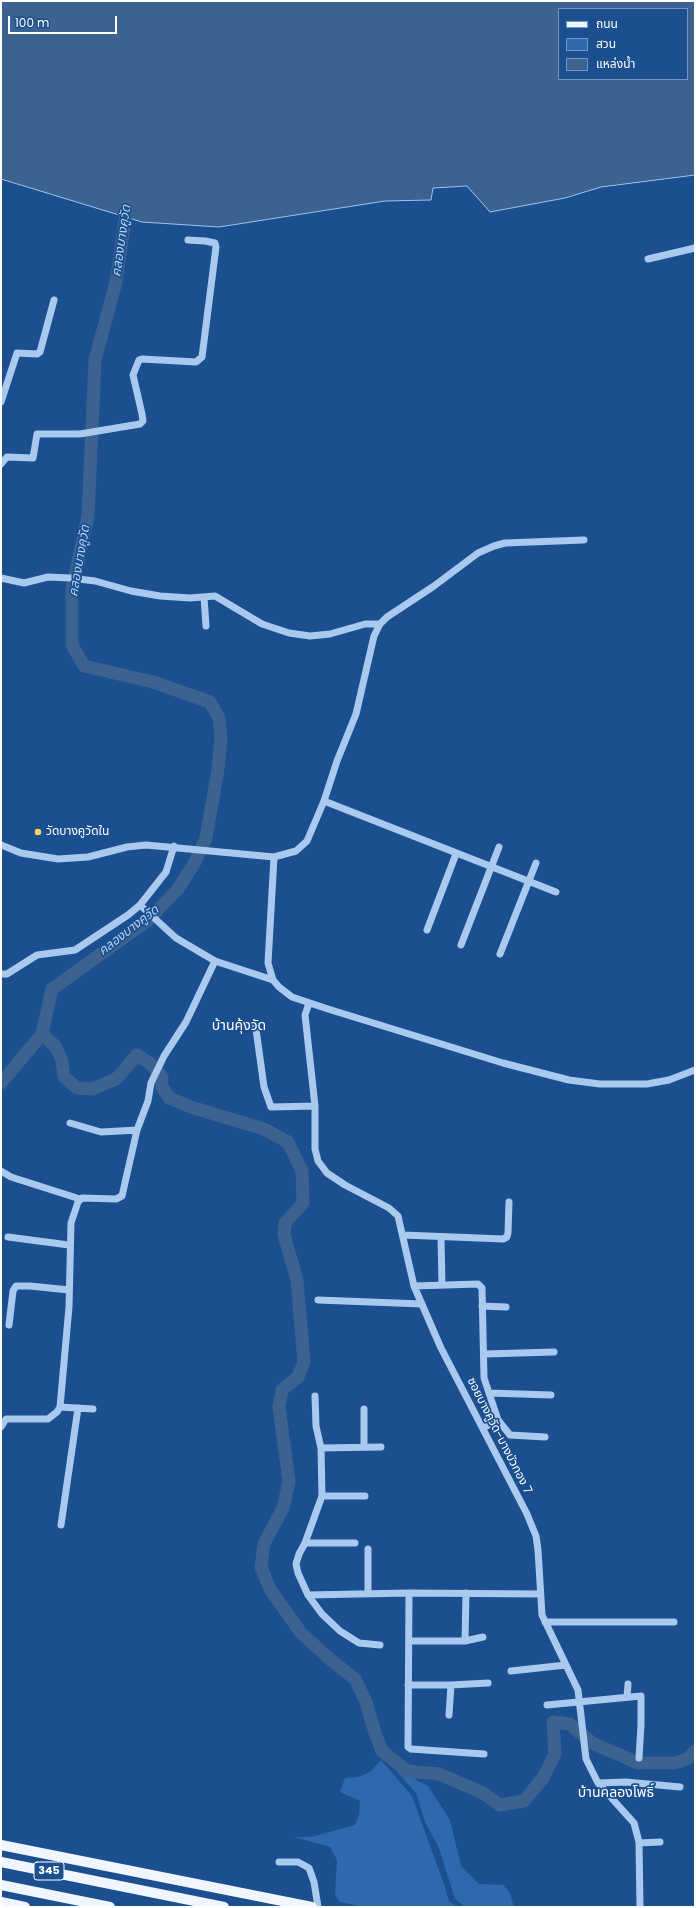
<!DOCTYPE html>
<meta charset="utf-8">
<style>
body{margin:0}
#map{position:relative;width:696px;height:1908px;overflow:hidden;background:#1b4f8f;font-family:Poppins,"Noto Sans Thai",sans-serif}
canvas{display:block}
.frame{position:absolute;inset:0;border:2px solid #fff;pointer-events:none}
.legend{position:absolute;left:558px;top:8px;width:130px;height:72px;box-sizing:border-box;background:#1b4f8f;border:1px solid #7695bc;margin:0;padding:5px 7px;list-style:none;font-size:12px;color:#fff}
.legend li{display:flex;align-items:center;gap:8px;height:20px}
.legend b{width:20px;border:1px solid #7695bc}
.scale{position:absolute;left:8px;top:16px;width:109px;height:18px;box-sizing:border-box;border:2px solid #fff;border-top:0;padding-left:5px;font-size:12px;line-height:14px;white-space:nowrap;color:#fff;-webkit-text-stroke:3px #1b4f8f;paint-order:stroke}
</style>
<div id="map">
<canvas width="696" height="1908"></canvas>
<div class="frame"></div>
<ul class="legend">
<li><b style="height:5px;background:#f0f6ff"></b>ถนน</li>
<li><b style="height:11px;background:#2e69ad"></b>สวน</li>
<li><b style="height:11px;background:#3c6290"></b>แหล่งน้ำ</li>
</ul>
<div class="scale">100 m</div>
</div>
<script>
const ctx = document.querySelector('canvas').getContext('2d');
ctx.lineJoin = 'round';
function fill(path, color) { ctx.fillStyle = color; ctx.fill(path, 'evenodd'); }
const poly = rows => new Path2D(rows.map(r => 'M' + r).join(''));
function strokePath(path, color, width, dash) { ctx.strokeStyle = color; ctx.lineWidth = width; ctx.lineCap = dash ? 'butt' : 'round'; ctx.setLineDash(dash || []); ctx.stroke(path); }
function write(font, color, halo, rows, align = 'center') {
  ctx.font = font + ' Poppins,"Noto Sans Thai",sans-serif'; ctx.lineWidth = 3.5; ctx.setLineDash([]); ctx.textBaseline = 'middle'; ctx.strokeStyle = halo; ctx.fillStyle = color; for (const [text, x, y, turn = 0] of rows) {
    ctx.save(); ctx.translate(x, y); ctx.rotate((+turn || 0) * Math.PI / 180); ctx.textAlign = isNaN(turn) ? turn : align; if (halo) ctx.strokeText(text, 0, 0); ctx.fillText(text, 0, 0); ctx.restore();
  }
}
const green = poly([
 [385,1758,418,1781,428,1786,450,1820,461,1866,479,1884,503,1885,510,1893,514,1907,465,1907,455,1899,439,1848,425,1822,416,1793],
 [381,1760,412,1796,444,1884,449,1901,458,1907,363,1907,340,1902,335,1895,337,1860,330,1847,294,1837,311,1837,355,1825,359,1815,360,1801,340,1792,345,1778,358,1777,370,1772]
]);
const water = poly([
 [1,1,695,1,695,175,601,187,565,198,490,212,467,186,433,188,431,200,385,201,219,227,142,222,1,179,1,1],
 [559,9,687,9,687,79,559,79,559,9]
]);
const river = poly([
 [42,1034,56,1047,62,1061,64,1077,77,1088,92,1089,116,1079,137,1055,151,1064,162,1077,161,1085,169,1098,191,1107,264,1129,288,1142,302,1171,303,1203,285,1223,284,1235,297,1280,304,1362,298,1377,282,1390,279,1407,289,1482,283,1508,264,1544,261,1567,270,1589,301,1633,331,1660,355,1679,366,1702,375,1733,382,1751,407,1771,439,1774,483,1793,500,1805,524,1801,543,1778,555,1754,553,1722,570,1724,592,1743,638,1763,675,1763,689,1758,695,1751],
 [1,1083,42,1034,52,989,147,921,178,889,195,862,206,838,218,769,221,738,219,718,210,702,153,682,84,666,72,645,72,589,88,516,95,360,116,282,128,199]
]);
const minor = poly([
 [648,259,695,248],
 [1,402,17,353,37,354,40,352,54,300],
 [1,464,7,457,33,458,37,434,80,434,140,424,143,421,142,414,133,375,139,360,142,359,196,362,202,357,216,247,215,243,205,241,188,240],
 [1,578,24,583,48,577,70,578,95,581,131,591,160,596,190,598,215,596,262,624,289,633,310,636,330,634,365,624,380,624],
 [204,597,206,626],
 [324,801,556,892],
 [1,845,21,853,58,859,88,857,127,847,146,845,274,857,296,851,307,841,324,801,337,761,356,714,374,636,380,624,387,617,434,586,478,553,494,546,505,543,584,540],
 [274,857,268,963,273,980,279,987,292,997,328,1009,503,1063,569,1080,600,1084,647,1084,669,1080,695,1070],
 [140,905,176,938,215,961,273,980],
 [427,930,456,854],
 [461,945,499,847],
 [500,954,536,863],
 [1,974,7,974,37,955,75,950,128,915,140,905,166,872,174,846],
 [309,1003,305,1015,315,1106,315,1149,318,1161,327,1173,345,1185,389,1208,398,1216,414,1286,441,1348,527,1514,536,1536,538,1550,542,1615,578,1690,586,1759,598,1783,634,1823,639,1842,640,1907],
 [255,1022,264,1087,271,1107,315,1106],
 [70,1123,101,1132,137,1130],
 [1,1171,11,1177,80,1199],
 [403,1235,503,1239,507,1237,508,1233,509,1202],
 [8,1237,69,1245],
 [441,1237,442,1285],
 [414,1286,478,1284,482,1288,484,1378,498,1420,510,1435,545,1437],
 [318,1300,422,1304],
 [482,1306,506,1307],
 [9,1325,13,1291,16,1286,30,1286,69,1290],
 [485,1354,554,1352],
 [489,1393,551,1395],
 [315,1396,316,1426,321,1448,322,1496,305,1543,299,1554,296,1564,298,1573,308,1595,322,1614,340,1631,359,1643,380,1645],
 [60,1407,93,1409],
 [364,1409,364,1446],
 [1,1427,6,1419,48,1419,57,1412,60,1407,69,1307,71,1223,78,1202,82,1198,116,1199,122,1196,137,1130,148,1101,151,1083,164,1056,186,1022,215,961],
 [483,1428,498,1420],
 [321,1448,381,1447],
 [322,1496,365,1496],
 [61,1525,78,1408],
 [305,1543,355,1543],
 [368,1549,368,1594],
 [409,1593,408,1747,411,1749,484,1754],
 [308,1595,409,1593,540,1594],
 [545,1622,674,1622],
 [409,1641,465,1641,483,1637],
 [465,1641,466,1593],
 [511,1671,566,1665],
 [408,1685,451,1685,488,1683],
 [627,1697,628,1684],
 [547,1705,641,1696,641,1725,639,1758],
 [449,1715,451,1685],
 [598,1783,626,1782,680,1787],
 [639,1843,660,1842],
 [279,1862,298,1862,309,1868,314,1882,318,1907]
]);
const major = poly([
 [1,1845,312,1907],
 [1,1862,224,1907],
 [1,1885,110,1907],
 [1,1902,25,1907]
]);
const markers = [
 [38,832,4,"#ffd166"]
];
const shields = [
 [49,1871,30]
];
const shieldNames = [
 ["345",49,1871]
];
const poiNames = [
 ["วัดบางคูวัดใน",46,832]
];
const streetNames = [
 ["ซอยบางคูวัด-บางบัวทอง 7",499,1436,63]
];
const waterNames = [
 ["คลองบางคูวัด",122,241,-82],
 ["คลองบางคูวัด",80,561,-80],
 ["คลองบางคูวัด",129,931,-38]
];
const quarterNames = [
 ["บ้านคุ้งวัด",239,1026],
 ["บ้านคลองโพธิ์",616,1793]
];
fill(green, '#2e69ad');
fill(water, '#3c6290');
strokePath(water, '#9cc4f0', 1);
strokePath(river, '#3c6290', 13);
strokePath(minor, '#a9c9ee', 7);
strokePath(major, '#f0f6ff', 10);
for (const [x, y, r, color] of markers) { const dot = new Path2D(); dot.arc(x, y, r, 0, 2 * Math.PI); ctx.fillStyle = color; ctx.fill(dot); strokePath(dot, '#1b4f8f', 1.5); }
for (const [x, y, w] of shields) { const box = new Path2D(); box.roundRect(x - w / 2, y - 9, w, 18, 3); ctx.fillStyle = '#1b4f8f'; ctx.fill(box); strokePath(box, '#fff', 1); }
write('bold 11px', '#fff', null, shieldNames);
write('12px', '#fff', '#1b4f8f', poiNames, 'left');
write('12px', '#fff', '#1b4f8f', streetNames);
write('italic 13px', '#b5d3f5', '#1b4f8f', waterNames);
write('14px', '#fff', '#1b4f8f', quarterNames);
</script>
